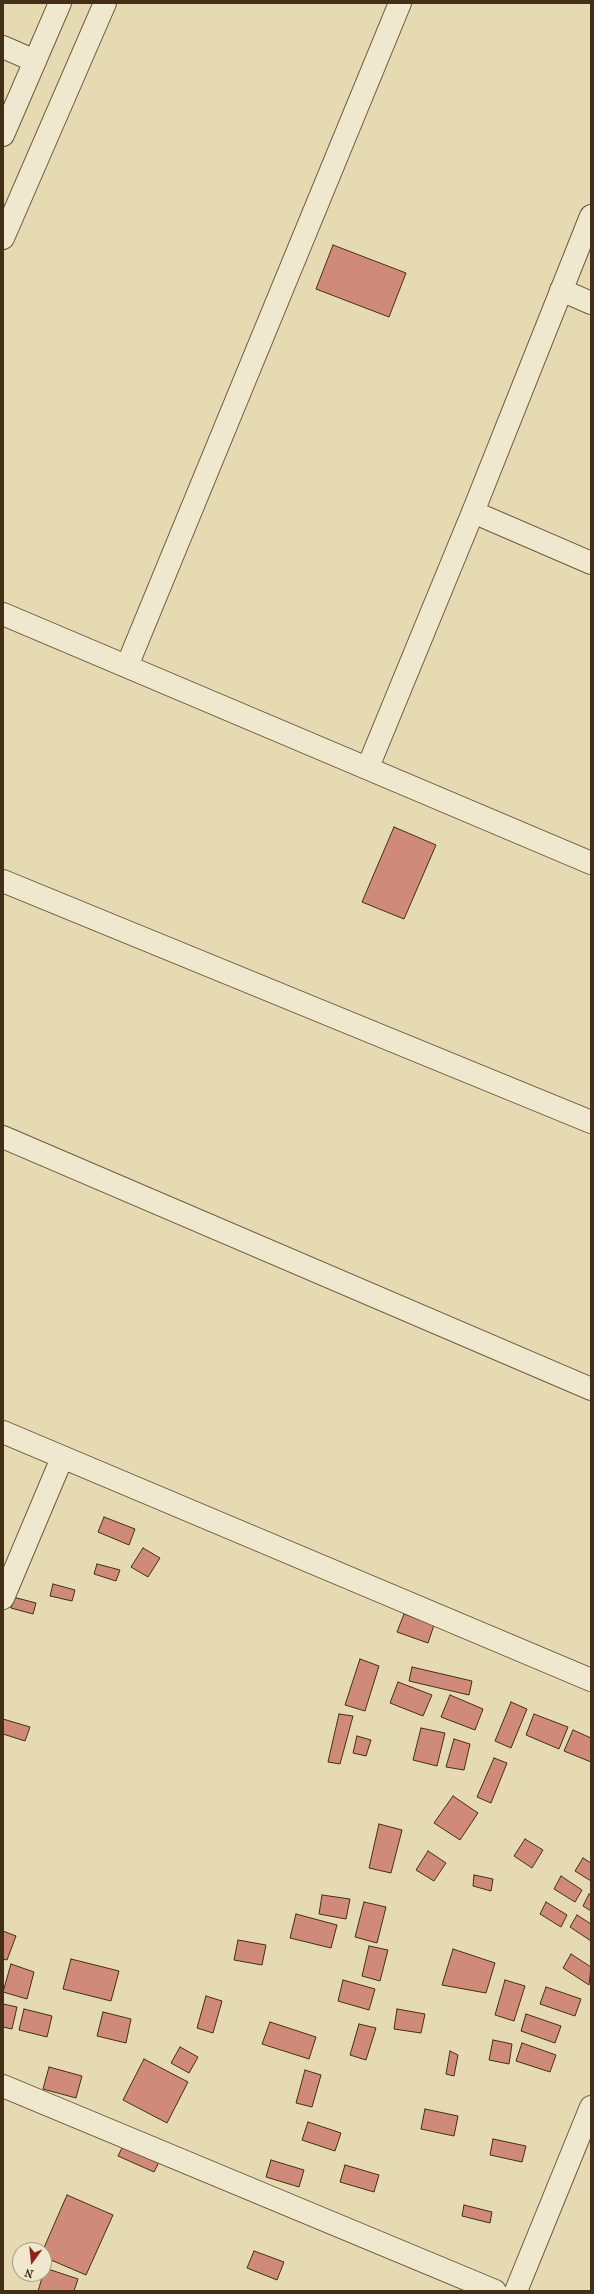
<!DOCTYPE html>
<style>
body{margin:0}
#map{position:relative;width:594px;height:2294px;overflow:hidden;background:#e6dab3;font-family:"IM FELL French Canon",serif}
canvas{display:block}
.frame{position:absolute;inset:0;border:4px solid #422f15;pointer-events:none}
.north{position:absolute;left:12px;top:2242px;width:40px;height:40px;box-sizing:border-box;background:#efe7ce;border:1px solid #aa9d84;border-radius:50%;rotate:195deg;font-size:11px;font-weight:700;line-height:16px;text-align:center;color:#422f15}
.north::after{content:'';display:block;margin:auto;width:14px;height:18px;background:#8f2418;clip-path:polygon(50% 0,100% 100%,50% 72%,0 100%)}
</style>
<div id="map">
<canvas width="594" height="2294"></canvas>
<div class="frame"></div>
<div class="north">N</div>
</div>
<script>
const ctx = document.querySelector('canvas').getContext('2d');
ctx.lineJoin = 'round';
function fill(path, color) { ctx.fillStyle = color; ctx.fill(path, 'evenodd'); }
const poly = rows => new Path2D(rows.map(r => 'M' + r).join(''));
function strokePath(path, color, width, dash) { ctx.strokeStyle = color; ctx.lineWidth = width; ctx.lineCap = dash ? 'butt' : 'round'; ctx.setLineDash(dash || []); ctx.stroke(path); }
const building = poly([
 [333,245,406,273,389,317,316,289,333,245],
 [394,827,436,845,404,919,362,902,394,827],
 [104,1517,135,1529,129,1545,98,1532,104,1517],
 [143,1548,160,1558,148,1577,131,1567,143,1548],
 [97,1564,120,1570,116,1581,94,1574,97,1564],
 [53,1584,75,1590,72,1601,50,1596,53,1584],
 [13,1597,36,1603,33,1614,11,1608,13,1597],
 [404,1614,434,1625,428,1643,397,1632,404,1614],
 [360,1659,379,1666,365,1711,345,1705,360,1659],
 [412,1667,472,1681,469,1695,409,1681,412,1667],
 [398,1682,432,1695,423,1716,390,1703,398,1682],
 [450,1695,483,1709,475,1730,441,1717,450,1695],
 [511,1702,527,1709,511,1748,495,1741,511,1702],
 [339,1714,353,1716,340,1764,328,1762,339,1714],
 [534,1714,568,1727,559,1749,526,1735,534,1714],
 [3,1719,30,1727,25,1741,3,1734,3,1719],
 [421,1728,445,1733,437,1766,413,1760,421,1728],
 [573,1730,591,1738,591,1762,564,1751,573,1730],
 [357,1736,371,1740,366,1756,353,1753,357,1736],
 [454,1739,470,1744,464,1770,446,1767,454,1739],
 [494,1758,507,1763,491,1803,477,1797,494,1758],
 [453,1796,478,1813,460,1840,434,1823,453,1796],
 [379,1824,402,1830,391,1873,369,1868,379,1824],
 [525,1839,543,1850,532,1868,514,1856,525,1839],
 [428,1851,446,1863,434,1881,416,1870,428,1851],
 [583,1858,591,1863,591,1881,575,1871,583,1858],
 [474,1875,493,1879,491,1891,473,1886,474,1875],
 [561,1876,582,1890,575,1902,554,1889,561,1876],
 [589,1894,591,1895,591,1911,583,1906,589,1894],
 [322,1895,350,1899,346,1919,319,1914,322,1895],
 [364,1902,386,1907,377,1943,355,1937,364,1902],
 [546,1902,567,1915,561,1927,540,1914,546,1902],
 [296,1914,337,1925,331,1948,290,1938,296,1914],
 [577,1915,591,1924,591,1941,570,1927,577,1915],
 [3,1931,16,1936,7,1960,3,1959,3,1931],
 [238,1940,266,1945,262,1965,234,1960,238,1940],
 [369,1946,388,1950,380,1981,362,1976,369,1946],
 [453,1949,495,1963,486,1993,442,1985,453,1949],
 [571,1954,591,1967,589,1985,563,1968,571,1954],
 [71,1959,119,1971,111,2001,63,1989,71,1959],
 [11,1964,34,1972,27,1999,3,1992,11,1964],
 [343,1980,375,1989,369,2010,338,2001,343,1980],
 [505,1980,525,1986,514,2021,495,2015,505,1980],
 [546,1987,581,1999,575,2016,540,2004,546,1987],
 [206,1996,222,2001,213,2033,197,2028,206,1996],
 [3,2004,17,2007,12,2029,3,2027,3,2004],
 [24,2009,52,2016,47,2037,19,2030,24,2009],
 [397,2009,425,2014,421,2033,394,2029,397,2009],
 [103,2012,131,2019,126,2043,97,2036,103,2012],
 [526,2014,561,2026,555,2043,521,2031,526,2014],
 [270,2022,316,2037,309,2059,262,2044,270,2022],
 [359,2024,376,2028,366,2060,350,2055,359,2024],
 [493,2040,512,2044,509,2064,489,2060,493,2040],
 [522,2043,556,2055,550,2072,516,2061,522,2043],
 [180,2047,198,2057,189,2073,171,2063,180,2047],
 [450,2051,458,2055,454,2076,446,2074,450,2051],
 [144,2059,188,2082,167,2123,123,2100,144,2059],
 [49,2067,82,2076,76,2098,43,2089,49,2067],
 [305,2070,321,2075,312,2107,296,2103,305,2070],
 [425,2109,458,2116,454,2136,421,2129,425,2109],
 [308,2122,341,2133,335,2151,302,2140,308,2122],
 [493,2139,526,2146,522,2162,490,2155,493,2139],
 [124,2144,160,2160,154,2172,118,2156,124,2144],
 [271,2160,304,2170,299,2187,266,2177,271,2160],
 [345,2165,379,2175,374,2192,340,2182,345,2165],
 [67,2195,113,2215,86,2275,44,2257,43,2250,67,2195],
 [464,2205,492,2212,490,2223,462,2216,464,2205],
 [254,2251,284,2262,277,2280,247,2268,254,2251],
 [45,2268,78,2279,74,2291,38,2291,45,2268]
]);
const minor = poly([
 [3,47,35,61],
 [561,290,591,303],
 [473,512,591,563],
 [3,614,591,863],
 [127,666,400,3],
 [368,767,473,512,591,216],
 [3,881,591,1122],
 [3,1137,591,1389],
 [3,1432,591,1680],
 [3,1598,62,1458],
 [3,2086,495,2291],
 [516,2291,591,2107]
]);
const tertiary = poly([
 [3,135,60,3],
 [3,238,105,3]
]);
fill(building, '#d08a79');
strokePath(building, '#422f15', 1);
strokePath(minor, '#6b5a3c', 24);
strokePath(tertiary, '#6b5a3c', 24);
strokePath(minor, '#efe7ce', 22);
strokePath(tertiary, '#efe7ce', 22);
</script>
